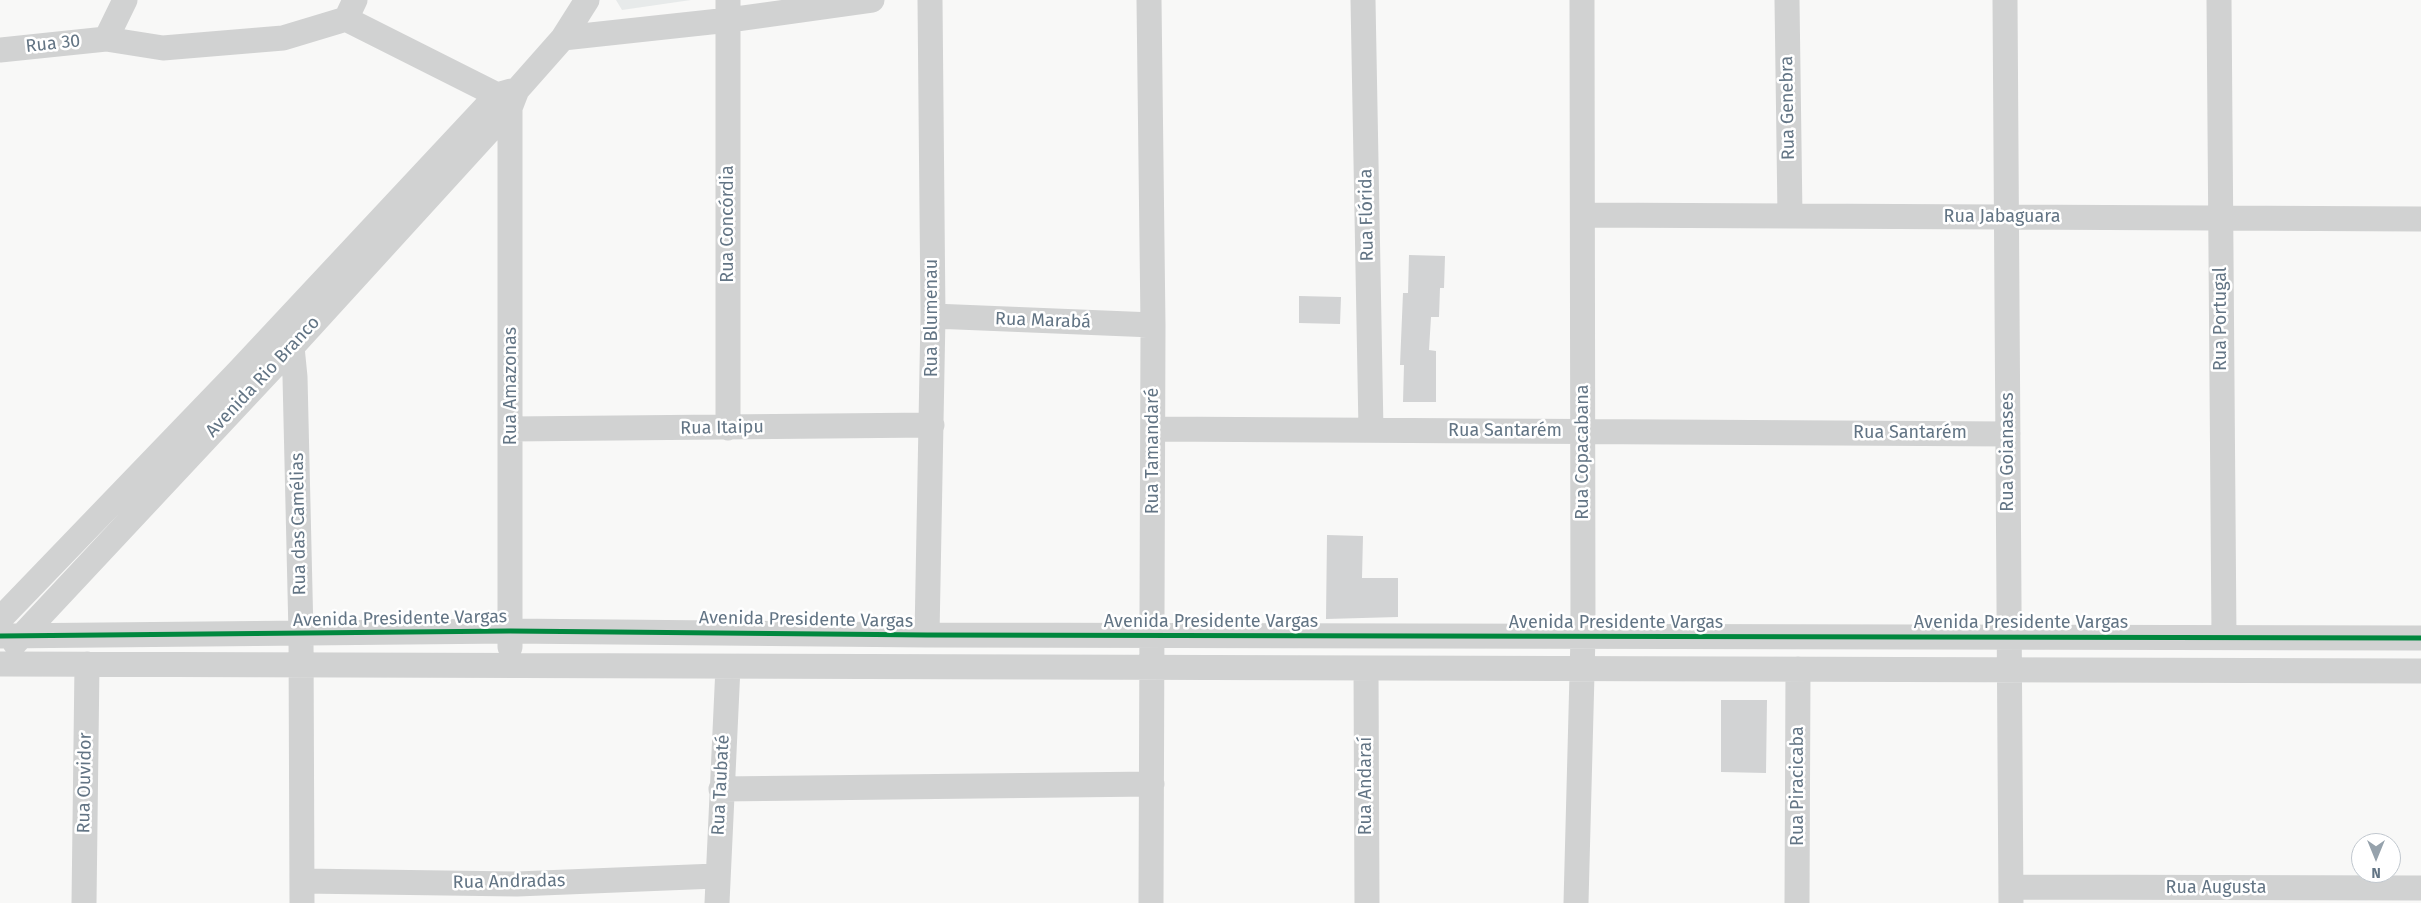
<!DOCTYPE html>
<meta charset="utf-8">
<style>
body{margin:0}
#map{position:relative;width:2421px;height:903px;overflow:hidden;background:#f8f8f7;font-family:"Fira Sans",sans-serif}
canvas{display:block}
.north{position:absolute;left:2351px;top:833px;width:50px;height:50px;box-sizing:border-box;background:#fff;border:1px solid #c0c7ce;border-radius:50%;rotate:180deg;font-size:14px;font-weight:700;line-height:20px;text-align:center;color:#627484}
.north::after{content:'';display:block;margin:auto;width:18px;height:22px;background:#96a2ac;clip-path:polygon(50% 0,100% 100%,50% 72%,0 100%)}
</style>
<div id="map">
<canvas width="2421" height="903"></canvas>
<div class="north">N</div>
</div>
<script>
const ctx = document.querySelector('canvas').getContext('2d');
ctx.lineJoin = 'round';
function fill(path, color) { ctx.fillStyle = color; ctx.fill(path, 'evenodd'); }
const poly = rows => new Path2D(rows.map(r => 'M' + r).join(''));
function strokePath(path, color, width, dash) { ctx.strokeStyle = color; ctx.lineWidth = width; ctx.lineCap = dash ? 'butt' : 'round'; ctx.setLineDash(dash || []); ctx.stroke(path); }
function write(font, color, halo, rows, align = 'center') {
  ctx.font = font + ' "Fira Sans",sans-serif'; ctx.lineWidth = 5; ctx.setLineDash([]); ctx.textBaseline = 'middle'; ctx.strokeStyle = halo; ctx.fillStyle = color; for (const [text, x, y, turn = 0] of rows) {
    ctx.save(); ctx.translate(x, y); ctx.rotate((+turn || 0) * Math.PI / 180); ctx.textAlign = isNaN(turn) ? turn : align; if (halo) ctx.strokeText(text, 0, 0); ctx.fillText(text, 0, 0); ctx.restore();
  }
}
const built = poly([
 [616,0,691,0,622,10]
]);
const building = poly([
 [1409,255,1445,256,1444,288,1440,288,1439,317,1431,317,1429,350,1436,351,1436,402,1403,402,1404,365,1400,365,1403,293,1408,293],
 [1299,296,1341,297,1340,324,1299,323],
 [1327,535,1363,536,1362,578,1398,578,1398,617,1326,619],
 [1721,700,1767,700,1766,773,1721,772]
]);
const minor = poly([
 [728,0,728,428],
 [1149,0,1153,325,1151,903],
 [1363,0,1371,430],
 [1787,0,1790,216],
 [2005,0,2011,903],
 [2219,0,2224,637],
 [346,19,355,0],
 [563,38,729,20,872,0],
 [106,39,125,0],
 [0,50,106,39,163,48,283,38,346,19,497,95,510,108,510,647],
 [1583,215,2421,219],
 [933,316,1153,325],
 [286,338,292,347,295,377,301,634,302,903],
 [511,429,932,425],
 [1153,429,2008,434],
 [0,619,238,372,497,95,511,91],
 [927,635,933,316,930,0],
 [0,636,510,631,927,635,2421,638],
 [15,643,292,347,510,108,517,90,563,38,587,0],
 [0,664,2421,671],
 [1366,668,1367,903],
 [721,789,1152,784],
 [302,881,517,884,716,876],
 [2011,887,2421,888],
 [84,903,87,664],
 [717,903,728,667],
 [1576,903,1583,636,1582,0],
 [1797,903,1798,669]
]);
const cycleway = poly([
 [0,636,510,631,927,635,2421,638]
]);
const streetNames = [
 ["Rua 30",53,44,-6],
 ["Rua Genebra",1788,108,-91],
 ["Rua Flórida",1367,215,-91],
 ["Rua Jabaguara",2002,217],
 ["Rua Concórdia",728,224,-90],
 ["Rua Blumenau",932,318,-90],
 ["Rua Portugal",2221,319,-90],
 ["Rua Marabá",1043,321,2],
 ["Avenida Rio Branco",263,377,-47],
 ["Rua Amazonas",511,386,-90],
 ["Rua Itaipu",722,428,-1],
 ["Rua Santarém",1505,431],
 ["Rua Santarém",1910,433],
 ["Rua Tamandaré",1153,451,-90],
 ["Rua Copacabana",1583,452,-90],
 ["Rua Goianases",2008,452,-90],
 ["Rua das Camélias",299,524,-91],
 ["Avenida Presidente Vargas",400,619,-1],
 ["Avenida Presidente Vargas",806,620,1],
 ["Avenida Presidente Vargas",1211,622],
 ["Avenida Presidente Vargas",1616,623],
 ["Avenida Presidente Vargas",2021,623],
 ["Rua Ouvidor",85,783,-89],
 ["Rua Taubaté",721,785,-87],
 ["Rua Andaraí",1366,786,-90],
 ["Rua Piracicaba",1798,786,-90],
 ["Rua Andradas",509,882,-1],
 ["Rua Augusta",2216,888]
];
fill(built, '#e7eaea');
fill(building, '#d2d3d4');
strokePath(minor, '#d1d2d2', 25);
strokePath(cycleway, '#00873e', 5);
write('18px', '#627484', '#fff', streetNames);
</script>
